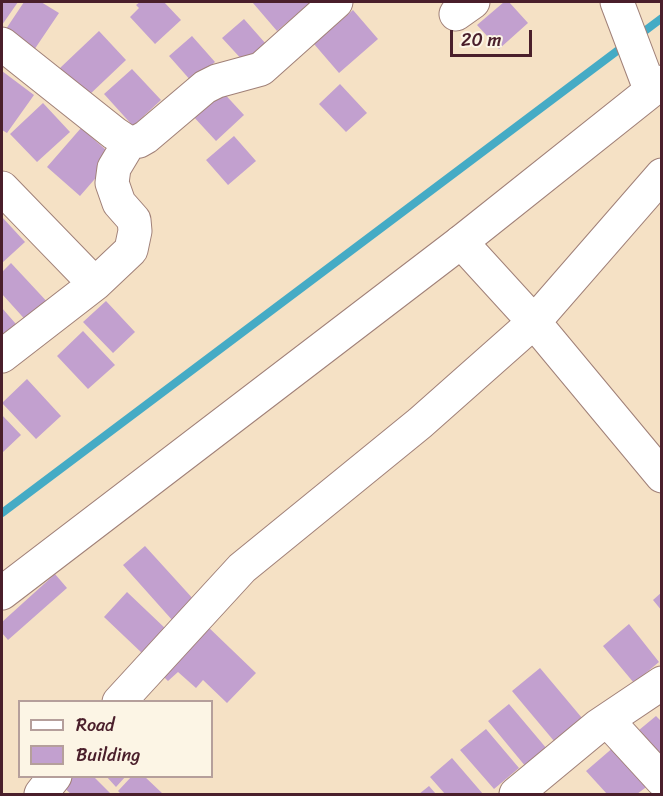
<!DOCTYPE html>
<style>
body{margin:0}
#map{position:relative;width:663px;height:796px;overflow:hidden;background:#f5e1c5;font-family:Sriracha,sans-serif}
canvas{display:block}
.frame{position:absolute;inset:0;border:3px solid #4a1f2b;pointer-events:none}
.legend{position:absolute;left:18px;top:700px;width:195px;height:78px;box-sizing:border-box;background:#fcf5e5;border:2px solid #b59f9b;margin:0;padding:8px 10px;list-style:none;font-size:18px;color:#4a1f2b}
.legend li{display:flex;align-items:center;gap:12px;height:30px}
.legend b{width:30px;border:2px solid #b59f9b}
.scale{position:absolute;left:450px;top:30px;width:82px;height:27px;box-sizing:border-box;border:3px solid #4a1f2b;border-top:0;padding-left:8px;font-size:18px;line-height:21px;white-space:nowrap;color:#4a1f2b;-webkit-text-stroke:4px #fcf5e5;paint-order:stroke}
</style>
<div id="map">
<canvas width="663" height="796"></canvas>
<div class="frame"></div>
<ul class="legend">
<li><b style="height:8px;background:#fff"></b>Road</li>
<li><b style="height:16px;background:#c2a0cf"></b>Building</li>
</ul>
<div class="scale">20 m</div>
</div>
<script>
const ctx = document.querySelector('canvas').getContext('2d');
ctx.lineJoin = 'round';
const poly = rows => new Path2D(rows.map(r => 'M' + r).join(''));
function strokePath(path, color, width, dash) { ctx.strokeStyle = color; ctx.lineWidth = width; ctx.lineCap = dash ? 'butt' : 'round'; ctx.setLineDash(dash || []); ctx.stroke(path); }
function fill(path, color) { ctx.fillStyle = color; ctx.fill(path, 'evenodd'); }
const stream = poly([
 [638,36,662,18],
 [2,513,625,45]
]);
const building = poly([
 [2,2,18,2,2,25],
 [24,2,41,2,59,13,30,56,2,35],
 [140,2,164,2,181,20,155,44,130,17,139,8,136,5],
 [255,2,311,2,277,31,253,3],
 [504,2,509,2,528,23,499,49,477,25],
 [353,10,378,39,339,73,314,44],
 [244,19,266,44,245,63,222,38],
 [99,31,126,60,87,97,60,68],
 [192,36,215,62,192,82,169,56],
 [132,69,161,100,133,126,104,94],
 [2,71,34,95,7,133,2,130],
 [340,84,367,113,346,132,319,104],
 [220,89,244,115,216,141,192,115],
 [43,103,70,132,37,162,10,134],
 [81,128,114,157,80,196,47,167],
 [234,136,256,161,228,185,206,160],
 [2,217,25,242,2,263],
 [11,263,51,306,30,325,2,294,2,272],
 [106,301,135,332,113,353,83,322],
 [2,308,22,331,2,346],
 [83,331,115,365,88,389,57,356],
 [27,379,61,416,36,439,2,403],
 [2,415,21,435,2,453],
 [145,546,195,601,173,621,123,565],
 [55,574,67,588,8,640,2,633,2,622],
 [127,592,167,630,144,655,104,617],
 [662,592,662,611,653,600],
 [204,623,256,673,227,703,203,680,196,688,178,672,168,681,158,671],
 [629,624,659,662,634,683,603,646],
 [540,668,582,718,554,741,512,691],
 [509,704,547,749,526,767,488,721],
 [656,716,662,722,662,768,633,735],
 [486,729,519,768,494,789,460,750],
 [615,746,649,785,637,794,607,794,586,771],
 [452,758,483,794,445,794,430,777],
 [69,776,93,776,110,793,71,794,61,785],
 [106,776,126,776,116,787],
 [132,776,144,776,163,794,121,794,118,791],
 [429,786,436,794,419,794]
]);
const street = poly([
 [617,2,650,89],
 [456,14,473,2],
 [2,44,114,133,129,143,139,141,146,137,205,87,217,81,261,69,336,2],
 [2,188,95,284],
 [461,242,534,322,662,476],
 [2,356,95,284,131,250,135,231,134,220,119,203,112,183,114,168,129,143],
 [119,702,242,568,420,423,534,322,662,175],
 [607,720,662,780],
 [41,794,55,776],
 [516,794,598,726,662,683]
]);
const secondary = poly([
 [2,593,461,242,662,82]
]);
strokePath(stream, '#45abc5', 8);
fill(building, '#c2a0cf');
strokePath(street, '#a08078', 35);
strokePath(secondary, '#a08078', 35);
strokePath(street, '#fff', 33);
strokePath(secondary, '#fff', 33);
</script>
